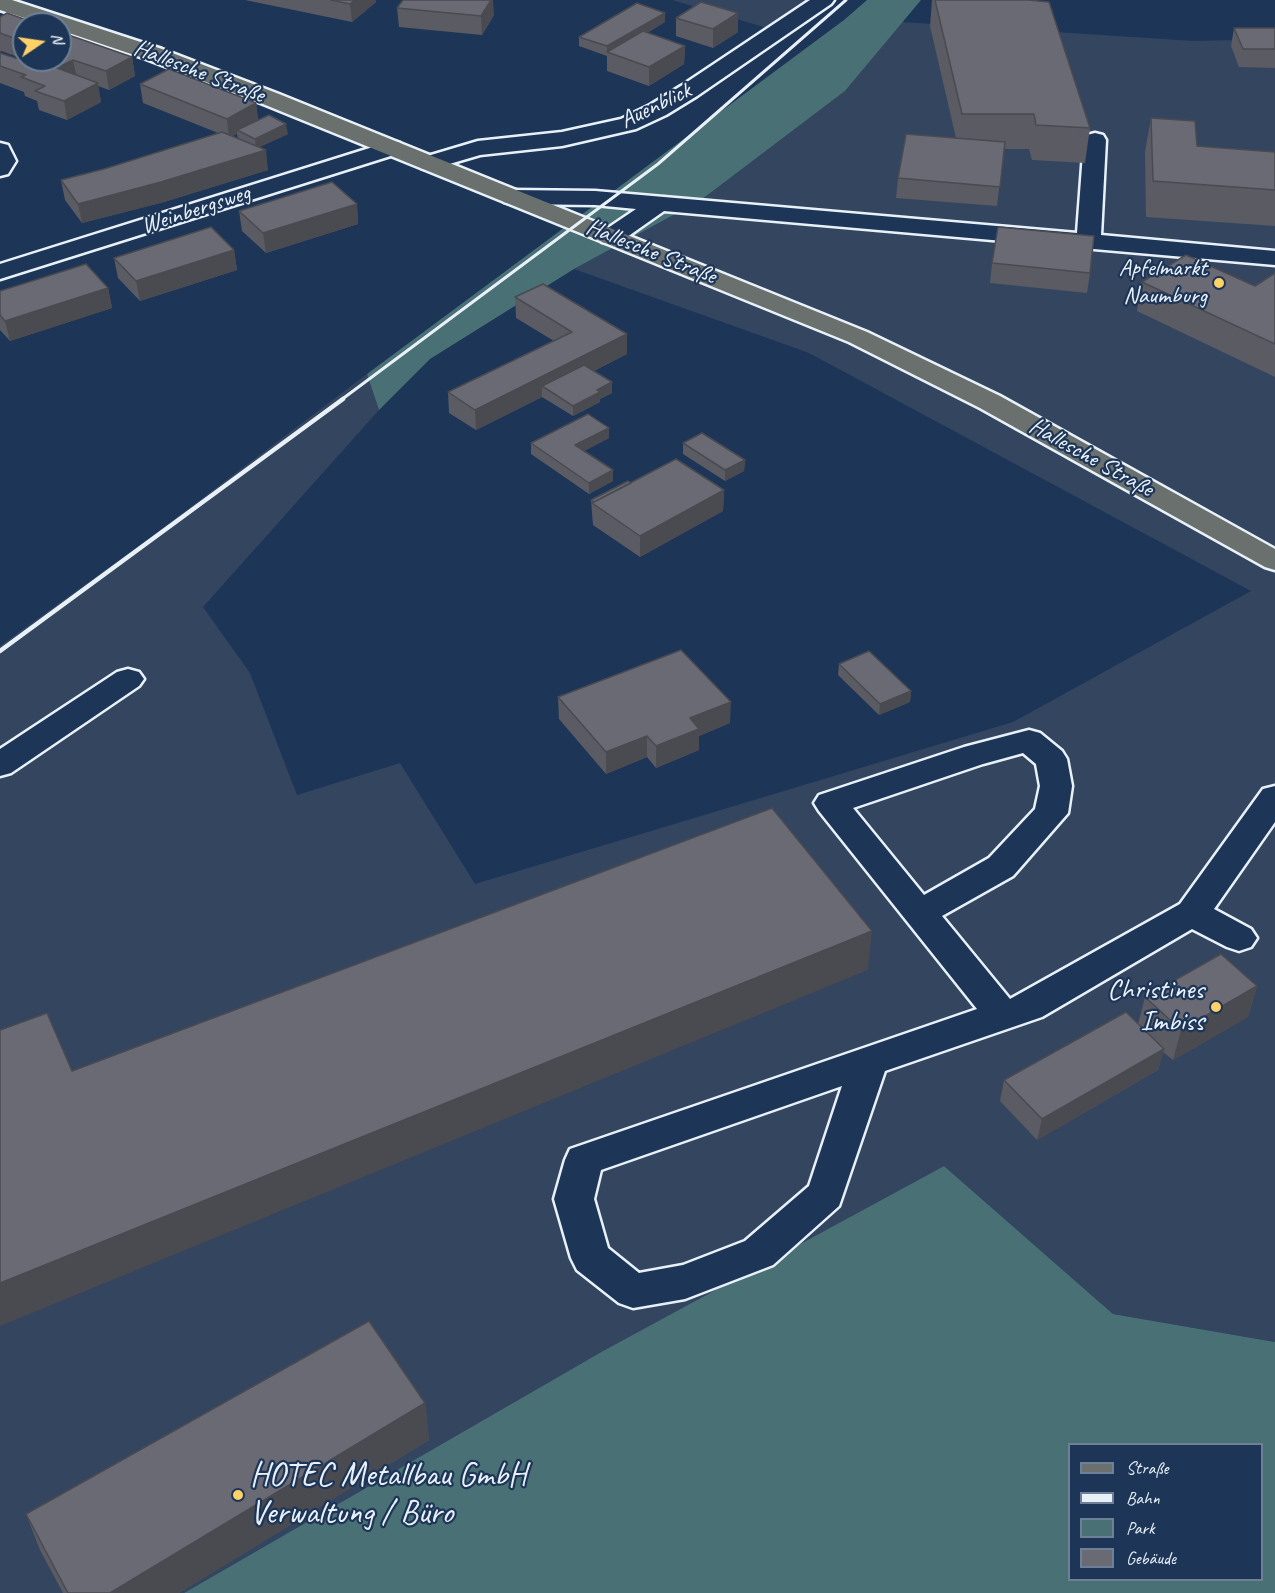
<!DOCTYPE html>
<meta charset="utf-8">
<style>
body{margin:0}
#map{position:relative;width:1275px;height:1593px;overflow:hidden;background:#1d3557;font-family:Caveat,sans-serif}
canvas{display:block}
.legend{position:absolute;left:1068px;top:1443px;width:195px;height:138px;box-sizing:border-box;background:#1d3557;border:2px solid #6e8097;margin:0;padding:8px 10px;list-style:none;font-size:18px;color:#e8f1f8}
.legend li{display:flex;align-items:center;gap:12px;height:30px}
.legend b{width:30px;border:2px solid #6e8097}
.north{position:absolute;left:12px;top:12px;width:60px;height:60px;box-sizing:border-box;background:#1d3557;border:2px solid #6e8097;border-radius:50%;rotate:77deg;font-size:16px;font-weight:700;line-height:24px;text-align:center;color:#e8f1f8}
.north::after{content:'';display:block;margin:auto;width:21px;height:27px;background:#ffd166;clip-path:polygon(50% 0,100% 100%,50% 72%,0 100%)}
</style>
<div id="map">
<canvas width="1275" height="1593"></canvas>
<ul class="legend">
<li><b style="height:8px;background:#6a706d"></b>Straße</li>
<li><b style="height:8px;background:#e8f1f8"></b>Bahn</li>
<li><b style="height:16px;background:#487075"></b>Park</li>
<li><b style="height:16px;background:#6a6a74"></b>Gebäude</li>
</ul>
<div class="north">N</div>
</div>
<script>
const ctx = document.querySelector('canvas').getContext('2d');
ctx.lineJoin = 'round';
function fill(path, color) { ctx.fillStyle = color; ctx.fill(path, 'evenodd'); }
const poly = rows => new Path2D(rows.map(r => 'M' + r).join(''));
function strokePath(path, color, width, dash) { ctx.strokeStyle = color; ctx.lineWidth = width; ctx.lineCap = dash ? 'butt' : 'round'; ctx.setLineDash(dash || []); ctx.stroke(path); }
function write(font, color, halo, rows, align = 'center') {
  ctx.font = font + ' Caveat,sans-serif'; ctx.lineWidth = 4.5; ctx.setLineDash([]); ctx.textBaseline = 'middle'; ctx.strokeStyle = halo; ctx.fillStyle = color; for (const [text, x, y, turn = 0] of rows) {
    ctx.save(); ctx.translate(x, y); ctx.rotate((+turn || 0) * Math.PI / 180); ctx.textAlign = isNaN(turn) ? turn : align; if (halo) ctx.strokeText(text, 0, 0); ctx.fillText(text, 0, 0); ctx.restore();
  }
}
const built = poly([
 [672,0,806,0,767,28],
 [902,22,1194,41,1275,39,1275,1342,1113,1314,944,1166,603,1351,184,1593,0,1593,0,646,151,537,367,374,379,410,203,607,250,673,297,795,400,763,475,884,1013,722,1251,591,809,353,574,269,701,200,845,91]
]);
const green = poly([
 [867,0,921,0,845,91,701,200,574,269,430,359,379,410,367,374,844,20],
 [944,1166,1113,1314,1275,1342,1275,1593,184,1593,603,1351],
 [1070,1444,1262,1444,1262,1580,1070,1580]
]);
const minor = poly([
 [810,0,834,0,831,4,697,96,666,115,636,129,562,146,480,155,429,170,421,168,417,163,421,158,478,141,562,132,621,119,650,105,681,86,810,0],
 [1095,133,1103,135,1106,140,1101,235,1275,251,1275,265,664,211,620,242,611,244,602,242,599,237,602,232,636,209,595,205,512,204,504,202,500,197,504,192,512,190,595,191,1077,233,1084,140,1087,135,1095,133],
 [392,141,400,143,403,148,400,153,0,279,0,264,392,141],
 [0,143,8,145,16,161,8,174,0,176,0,143],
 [128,669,139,672,144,679,139,686,11,773,0,776,0,749,117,672,128,669],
 [1029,730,1040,733,1062,751,1067,759,1072,786,1068,813,1013,876,942,916,1010,999,1180,904,1263,789,1275,786,1275,822,1214,909,1251,929,1257,938,1251,947,1239,951,1227,947,1192,929,1042,1017,885,1071,839,1206,773,1265,685,1299,633,1308,619,1303,577,1270,571,1258,554,1199,565,1160,570,1149,977,1009,819,811,814,803,819,795,964,747,1029,730],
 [1023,753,1036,764,1040,786,1035,809,989,858,924,895,853,808,983,764,1023,753],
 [842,1086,809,1186,745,1241,683,1265,639,1273,608,1248,594,1199,601,1170,842,1086]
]);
const major = poly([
 [0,0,12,0,162,49,279,94,867,332,1000,396,1275,549,1275,570,1265,567,980,408,849,342,263,104,146,59,60,30,60,24,43,24,0,10,0,0]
]);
const railFar1 = poly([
 [341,400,658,164,846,0]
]);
const rail = poly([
 [0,651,343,399]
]);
const wall = poly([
 [245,0,376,0,376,2,352,22],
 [932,0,1028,0,1090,128,1085,163,1032,160,1029,149,1004,149,997,206,896,198,898,178,956,138,930,26],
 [397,8,494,15,482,35,399,27],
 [738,13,738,32,713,48,676,36,676,18],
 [0,17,24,24,24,59,1,51,0,52],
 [665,22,647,33,685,46,684,64,649,86,607,71,607,56,579,46,579,37],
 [1234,28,1275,28,1275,68,1239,67,1231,46],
 [0,53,39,66,41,65,26,60,60,60,132,57,135,76,109,90,98,86,101,102,67,120,39,110,37,101,25,96,24,92,0,83],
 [140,84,256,103,258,120,288,134,259,147,268,170,164,202,82,223,65,200,61,180,104,169,218,133,143,103],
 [237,134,238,139,232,136],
 [1151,118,1197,146,1275,152,1275,226,1146,217,1145,152],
 [357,204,358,224,266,253,242,231,239,211],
 [234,250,237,270,140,301,118,278,114,258],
 [992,263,1090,273,1087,293,990,283],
 [1275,273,1275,377,1137,311,1142,282,1255,286],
 [108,288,112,308,10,341,0,330,0,291],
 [515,297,627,354,594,371,612,393,600,399,600,402,573,416,542,397,476,430,449,413,448,392,554,341,516,318],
 [609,438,584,451,613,481,589,494,531,454,531,443],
 [683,443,745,460,744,471,725,481,683,454],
 [631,483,724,490,723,511,640,557,593,525,591,500],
 [839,664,911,691,910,702,879,715,838,675],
 [558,697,730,723,699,736,699,750,656,768,647,757,606,774,559,719],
 [1257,986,1248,1017,1173,1060,1163,1052,1158,1070,1037,1140,1000,1101,1004,1080,1138,1024,1145,997],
 [425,1403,429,1440,179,1593,63,1593,40,1550,26,1514]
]);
const shadedWall = poly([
 [355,0,376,0,376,2,352,22,350,4],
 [491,0,493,0,494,15,482,35,481,16],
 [665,13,665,22,612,53,607,52,607,46],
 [738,13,738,32,713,48,713,29],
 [685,46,684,64,649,86,649,67],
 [132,57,135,76,109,90,106,71],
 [73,60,77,78,57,68],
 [98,83,101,102,67,120,64,101],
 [256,103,258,123,237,130,237,134,229,138,227,119],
 [286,124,288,134,256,149,255,139],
 [266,150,268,170,164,202,82,223,78,204],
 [357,204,358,224,266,253,263,233],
 [234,250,237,270,140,301,136,281],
 [108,288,112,308,10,341,5,321],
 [627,334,627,354,552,392,542,386,542,397,476,430,475,410],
 [612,382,612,393,600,399,600,402,573,416,573,406,597,390],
 [609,428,609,438,575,456,575,445],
 [745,460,744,471,725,481,725,470],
 [613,470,613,481,589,494,589,483],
 [724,490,723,511,640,557,640,536],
 [911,691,910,702,879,715,880,704],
 [731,702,730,723,699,736,699,750,656,768,656,746,690,718],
 [647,736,647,757,606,774,606,752],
 [872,931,868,970,0,1326,0,1283],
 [1257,986,1248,1017,1173,1060,1181,1030],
 [1164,1049,1158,1070,1037,1140,1042,1119],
 [425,1403,429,1440,179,1593,110,1593]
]);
const building = poly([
 [331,0,355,0,350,4,331,0],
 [403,0,491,0,481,16,397,8,403,0],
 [935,0,1028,0,1049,2,1090,128,1036,125,1034,114,962,114,935,0],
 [701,2,738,13,713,29,676,18,701,2],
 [637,3,665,13,607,46,579,37,637,3],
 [7,13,38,24,24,24,24,42,0,33,0,17,7,13],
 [1234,28,1275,28,1275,49,1243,49,1234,28],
 [643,31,685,46,649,67,607,52,643,31],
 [60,32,132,57,106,71,73,60,57,68,98,83,64,101,35,91,45,86,21,77,26,75,0,66,0,53,39,66,51,60,60,60,60,32],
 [169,69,256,103,227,119,140,84,169,69],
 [269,115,286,124,255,139,237,130,269,115],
 [1151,118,1195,121,1197,146,1275,152,1275,190,1153,181,1151,118],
 [222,132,266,150,161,182,78,204,61,180,104,169,222,132],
 [906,134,1005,142,1000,187,898,178,906,134],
 [332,182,357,204,263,233,239,211,332,182],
 [211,227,234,250,136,281,114,258,211,227],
 [998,227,1094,236,1090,273,992,263,998,227],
 [1186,255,1255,286,1275,273,1275,344,1142,282,1186,255],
 [86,264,108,288,5,321,0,315,0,291,86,264],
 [543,284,627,334,475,410,448,392,572,332,515,297,543,284],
 [584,365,612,382,597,390,600,392,573,406,542,386,584,365],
 [588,414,609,428,575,445,613,470,589,483,531,443,588,414],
 [702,433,745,460,725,470,683,443,702,433],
 [676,459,724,490,640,536,592,503,676,459],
 [628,481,631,483,594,502,591,500,628,481],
 [681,650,731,702,690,718,699,729,656,746,647,736,606,752,558,697,681,650],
 [869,651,911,691,880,704,839,664,869,651],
 [772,808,872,931,0,1283,0,1030,47,1013,72,1071,772,808],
 [1221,954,1257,986,1181,1030,1145,997,1221,954],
 [1126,1012,1164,1049,1042,1119,1004,1080,1126,1012],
 [369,1321,425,1403,110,1593,68,1593,26,1514,369,1321]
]);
const markers = [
 [1219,283,6,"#ffd166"],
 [1216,1007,6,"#ffd166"],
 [238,1495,6,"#ffd166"]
];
const farStreetnames = [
 ["Hallesche Straße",199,72,21],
 ["Auenblick",656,106,-26],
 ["Weinbergsweg",196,210,-18],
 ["Hallesche Straße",651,252,22],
 ["Hallesche Straße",1091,458,29]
];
const farPoinames = [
 ["Apfelmarkt",1207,269],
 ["Naumburg",1207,297]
];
const poiNames = [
 ["Christines",1204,991],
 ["Imbiss",1204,1023]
];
const nearPoinames = [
 ["HOTEC Metallbau GmbH",250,1476],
 ["Verwaltung / Büro",250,1514]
];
fill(built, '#344560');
fill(green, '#487075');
strokePath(minor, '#e8f1f8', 5);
strokePath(major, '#e8f1f8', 5);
fill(minor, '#1d3557');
fill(major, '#6a706d');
strokePath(railFar1, '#e8f1f8', 3);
strokePath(rail, '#e8f1f8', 4.5);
fill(wall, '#5b5b64');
fill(shadedWall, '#4a4a51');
fill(building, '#6a6a74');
strokePath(building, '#4a4a51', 1.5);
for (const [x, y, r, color] of markers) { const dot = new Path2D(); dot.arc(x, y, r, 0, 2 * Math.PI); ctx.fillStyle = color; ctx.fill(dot); strokePath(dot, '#1d3557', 2); }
write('24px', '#e8f1f8', '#1d3557', farStreetnames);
write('24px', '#e8f1f8', '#1d3557', farPoinames, 'right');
write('28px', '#e8f1f8', '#1d3557', poiNames, 'right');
write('33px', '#e8f1f8', '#1d3557', nearPoinames, 'left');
</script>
